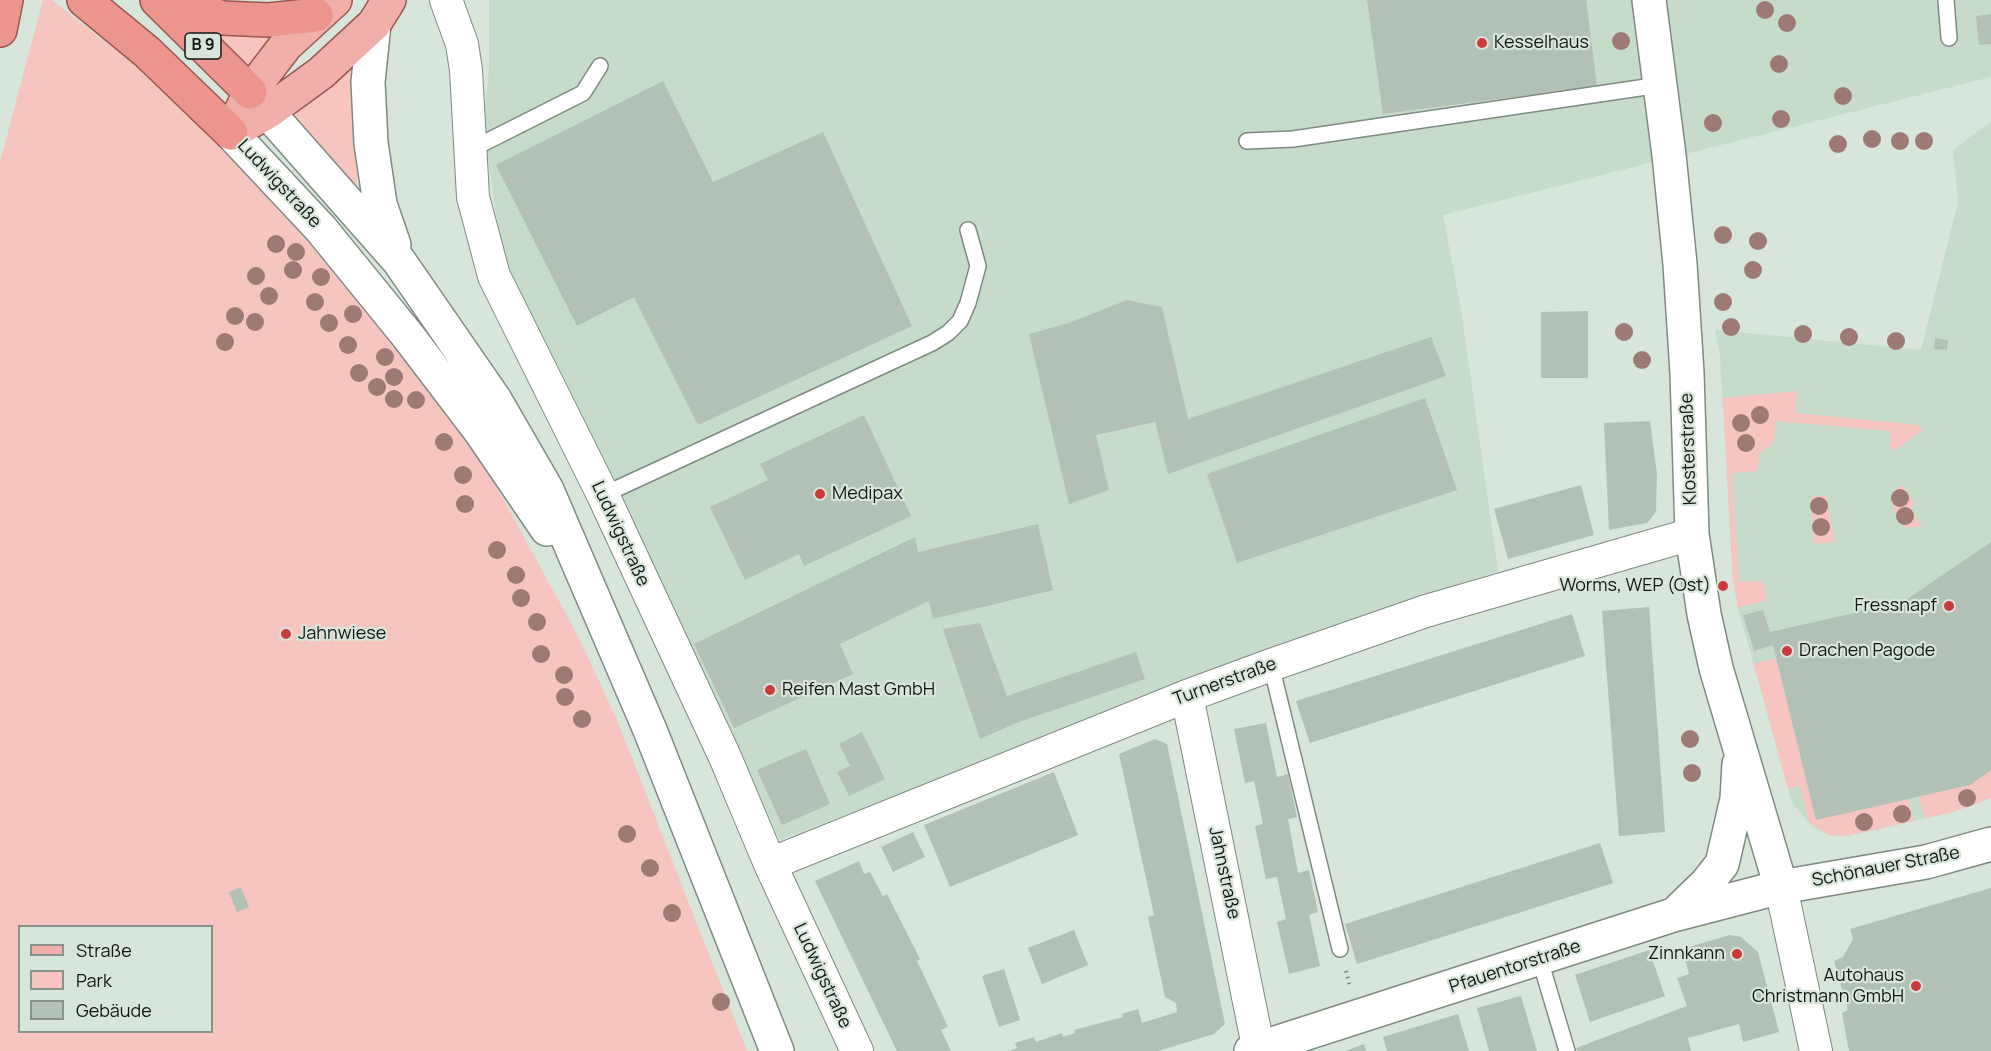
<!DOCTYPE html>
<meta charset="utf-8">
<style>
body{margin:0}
#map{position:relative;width:1991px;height:1051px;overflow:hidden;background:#d7e5da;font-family:Manrope,sans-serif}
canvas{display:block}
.legend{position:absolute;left:18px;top:925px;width:195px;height:108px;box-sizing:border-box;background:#d7e5da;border:2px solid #89938b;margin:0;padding:8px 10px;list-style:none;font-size:18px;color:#131714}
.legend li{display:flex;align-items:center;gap:12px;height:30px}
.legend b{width:30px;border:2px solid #89938b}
</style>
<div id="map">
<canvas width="1991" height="1051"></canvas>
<ul class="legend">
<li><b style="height:8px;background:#f1afaa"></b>Straße</li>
<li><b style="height:16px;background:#f6c5bf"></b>Park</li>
<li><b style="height:16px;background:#b2c0b5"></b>Gebäude</li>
</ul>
</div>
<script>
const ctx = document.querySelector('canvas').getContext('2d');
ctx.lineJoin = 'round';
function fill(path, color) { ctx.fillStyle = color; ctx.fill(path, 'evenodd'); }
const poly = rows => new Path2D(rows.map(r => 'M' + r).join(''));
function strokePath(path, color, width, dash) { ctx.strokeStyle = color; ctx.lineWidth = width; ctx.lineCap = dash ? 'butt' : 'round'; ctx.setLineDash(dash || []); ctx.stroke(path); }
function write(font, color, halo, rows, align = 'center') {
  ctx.font = font + ' Manrope,sans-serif'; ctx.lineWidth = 4.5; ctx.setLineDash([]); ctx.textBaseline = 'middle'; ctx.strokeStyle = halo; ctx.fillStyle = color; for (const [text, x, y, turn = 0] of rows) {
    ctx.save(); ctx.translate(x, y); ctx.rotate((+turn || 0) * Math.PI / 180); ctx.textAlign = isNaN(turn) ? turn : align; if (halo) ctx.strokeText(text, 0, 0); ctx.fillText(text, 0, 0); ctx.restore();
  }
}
const built = poly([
 [489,0,1991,0,1991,77,1443,215,1461,309,1498,571,1321,632,780,840,505,276,483,124,489,70],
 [1991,121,1991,798,1950,813,1847,836,1829,835,1813,827,1792,803,1738,608,1733,580,1720,355,1715,330,1921,350,1958,202,1953,150]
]);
const green = poly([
 [43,0,52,0,141,70,291,215,443,407,489,473,579,638,617,720,747,1051,0,1051,0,162],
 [20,926,212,926,212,1032,20,1032],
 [206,28,267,34,271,43,246,70],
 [349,70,353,72,357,181,354,189,294,120,296,114],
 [1797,391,1795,413,1919,425,1923,430,1894,451,1890,447,1891,431,1776,421,1774,443,1760,453,1757,471,1732,473,1739,582,1763,581,1767,600,1738,608,1733,580,1723,398],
 [1902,485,1915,504,1910,508,1922,526,1908,528,1897,521,1892,503,1896,490],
 [1826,495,1835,542,1814,544,1811,497],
 [1776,658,1816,819,1908,799,1914,821,1847,836,1829,835,1809,822,1800,786,1788,789,1754,664],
 [1991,770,1991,798,1950,813,1925,818,1919,796,1970,785]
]);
const building = poly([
 [1367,0,1586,0,1597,86,1383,114],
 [1991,14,1991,44,1979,45,1976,16],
 [663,81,713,182,823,132,912,326,698,425,634,297,577,326,496,165],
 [1127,300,1162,307,1188,419,1431,337,1446,376,1168,474,1153,413,1155,422,1096,435,1109,490,1069,504,1029,334,1069,323],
 [1588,311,1588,378,1541,378,1541,312],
 [1935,338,1948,340,1947,350,1934,349],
 [1425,398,1457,490,1237,563,1207,474],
 [864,415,911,516,804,566,799,554,745,580,710,507,768,480,760,464],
 [1650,421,1657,474,1656,512,1647,523,1609,530,1604,423],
 [1581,485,1594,535,1508,559,1494,509],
 [1038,524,1053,590,933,619,929,601,840,644,853,674,734,728,694,644,915,537,918,552],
 [1991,542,1991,770,1970,785,1816,820,1773,645,1754,651,1743,615,1763,610,1770,632,1903,602],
 [1649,607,1665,832,1619,836,1602,611],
 [1572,614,1585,656,1310,743,1296,701],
 [980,623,1007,696,1136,652,1145,679,1016,723,980,739,943,629],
 [1266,723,1277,777,1288,774,1297,817,1288,819,1298,873,1309,870,1318,912,1309,915,1320,966,1289,974,1277,922,1286,919,1277,877,1266,879,1255,826,1263,824,1254,781,1245,783,1234,729],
 [862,732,885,779,849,796,837,772,850,766,839,744],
 [1155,739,1167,744,1225,1024,1214,1034,1158,1051,1010,1051,1017,1048,1015,1043,1034,1037,1036,1042,1062,1033,1063,1037,1075,1033,1074,1030,1123,1017,1122,1014,1138,1009,1142,1023,1177,1012,1176,1003,1165,997,1148,917,1154,915,1119,754],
 [806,749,830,804,782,825,757,770],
 [1054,772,1078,835,950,887,924,825],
 [913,832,925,857,893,872,881,847],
 [1600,843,1613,883,1357,964,1345,924],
 [859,861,864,874,870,872,883,896,887,894,920,959,917,961,948,1027,941,1030,951,1051,897,1051,815,881],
 [241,887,249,907,237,912,229,892],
 [1991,888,1991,1051,1849,1051,1842,1013,1848,1010,1834,961,1843,957,1853,939,1850,929],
 [1074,930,1088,965,1042,984,1028,948],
 [1730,935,1741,937,1758,952,1779,1032,1743,1042,1739,1024,1688,1038,1691,1051,1578,1051,1576,1048,1687,1006,1677,978,1689,974,1682,949],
 [1649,950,1665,996,1590,1022,1575,975],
 [1004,969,1020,1020,999,1027,982,976],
 [1521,996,1537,1051,1489,1051,1477,1008],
 [1458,1014,1469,1051,1387,1051,1383,1037],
 [1364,1044,1366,1051,1345,1051]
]);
const path = poly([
 [1346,971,1350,987]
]);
const service = poly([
 [1946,0,1949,38],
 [1247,141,1293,139,1660,85],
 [472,149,583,93,600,66],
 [603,495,932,343,948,333,960,321,968,303,978,266,968,230],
 [1271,665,1340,949],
 [1540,960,1567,1051]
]);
const minor = poly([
 [446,0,462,44,466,70,473,197,494,276,603,495,725,757,770,864,857,1051],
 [1187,696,1259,1051],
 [770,864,1187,696,1271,665,1426,611,1692,534],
 [1781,887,1816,1051]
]);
const tertiary = poly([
 [1649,0,1669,155,1680,264,1687,373,1692,534,1704,614,1716,668,1781,887],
 [1677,912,1707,883,1722,864,1737,799,1739,764],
 [1251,1051,1673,915,1781,887,1926,862,1991,844]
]);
const secondary = poly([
 [374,24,368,82,371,143,380,204,394,245],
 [250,92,399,261,495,400,547,490,650,730,777,1051],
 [231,133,321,229,408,336,481,432,547,529]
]);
const primary = poly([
 [238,118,250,92,286,45,335,0],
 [231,133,269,111,321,73,374,24,389,0]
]);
const trunk = poly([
 [84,0,147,52,231,133],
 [157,0,250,92],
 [176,0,222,18,269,20,316,15],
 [0,30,6,0]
]);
const trees = [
 [1765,10],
 [1787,23],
 [1621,41],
 [1779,64],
 [1843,96],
 [1781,119],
 [1713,123],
 [1872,139],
 [1900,141],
 [1924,141],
 [1838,144],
 [1723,235],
 [1758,241],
 [276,244],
 [296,252],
 [293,270],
 [1753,270],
 [256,276],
 [321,277],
 [269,296],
 [315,302],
 [1723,302],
 [353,314],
 [235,316],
 [255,322],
 [329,323],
 [1731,327],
 [1624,332],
 [1803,334],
 [1849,337],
 [1896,341],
 [225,342],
 [348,345],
 [385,357],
 [1642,360],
 [359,373],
 [394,377],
 [377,387],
 [394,399],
 [416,400],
 [1760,415],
 [1741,423],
 [444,442],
 [1746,443],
 [463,475],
 [1900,498],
 [465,504],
 [1819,506],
 [1905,516],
 [1821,527],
 [497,550],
 [516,575],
 [521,598],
 [537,622],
 [541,654],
 [564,675],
 [565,697],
 [582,719],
 [1690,739],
 [1692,773],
 [1967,798],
 [1902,814],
 [1864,822],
 [627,834],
 [650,868],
 [672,913],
 [721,1002]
];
const markers = [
 [1482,43,6,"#ca3b3a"],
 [820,494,6,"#ca3b3a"],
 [1723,586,6,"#ca3b3a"],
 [1949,606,6,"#ca3b3a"],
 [286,634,6,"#ca3b3a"],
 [1787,651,6,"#ca3b3a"],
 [770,690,6,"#ca3b3a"],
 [1737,954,6,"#ca3b3a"],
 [1916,986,6,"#ca3b3a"]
];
const shields = [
 [203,46,36]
];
const shieldNames = [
 ["B 9",203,46]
];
const poiNames = [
 ["Kesselhaus",1494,43],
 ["Medipax",832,494],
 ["Worms, WEP (Ost)",1711,586,"right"],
 ["Fressnapf",1937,606,"right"],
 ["Jahnwiese",298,634],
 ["Drachen Pagode",1799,651],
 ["Reifen Mast GmbH",782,690],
 ["Zinnkann",1725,954,"right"],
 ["Autohaus",1904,976,"right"],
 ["Christmann GmbH",1904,997,"right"]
];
const streetNames = [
 ["Ludwigstraße",279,184,47],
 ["Klosterstraße",1689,449,-92],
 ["Ludwigstraße",620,534,65],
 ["Turnerstraße",1225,682,-20],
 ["Schönauer Straße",1886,867,-11],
 ["Jahnstraße",1224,873,78],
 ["Pfauentorstraße",1515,967,-18],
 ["Ludwigstraße",822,976,65]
];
fill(built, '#c7dbcb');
fill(green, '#f6c5bf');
fill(building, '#b2c0b5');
strokePath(service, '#7e8b81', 18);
strokePath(minor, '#7e8b81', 34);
strokePath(tertiary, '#7e8b81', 36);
strokePath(secondary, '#7e8b81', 36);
strokePath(primary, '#9d5751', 36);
strokePath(trunk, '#9d5751', 36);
strokePath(path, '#7c867e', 4, [1.5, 4.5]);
strokePath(service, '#fff', 15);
strokePath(minor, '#fff', 32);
strokePath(tertiary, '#fff', 33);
strokePath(secondary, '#fff', 33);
strokePath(primary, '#f1afaa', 33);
strokePath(trunk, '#ec948e', 33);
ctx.fillStyle = '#9d7a74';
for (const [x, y] of trees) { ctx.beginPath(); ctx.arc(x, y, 9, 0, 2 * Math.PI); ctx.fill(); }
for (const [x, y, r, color] of markers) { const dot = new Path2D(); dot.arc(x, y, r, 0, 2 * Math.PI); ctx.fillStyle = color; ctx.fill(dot); strokePath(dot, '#d7e5da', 2); }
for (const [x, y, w] of shields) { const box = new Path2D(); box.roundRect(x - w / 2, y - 13, w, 26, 4.5); ctx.fillStyle = '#d7e5da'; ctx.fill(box); strokePath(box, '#131714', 1.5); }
write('bold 16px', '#131714', null, shieldNames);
write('18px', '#131714', '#d7e5da', poiNames, 'left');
write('18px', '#131714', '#d7e5da', streetNames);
</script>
